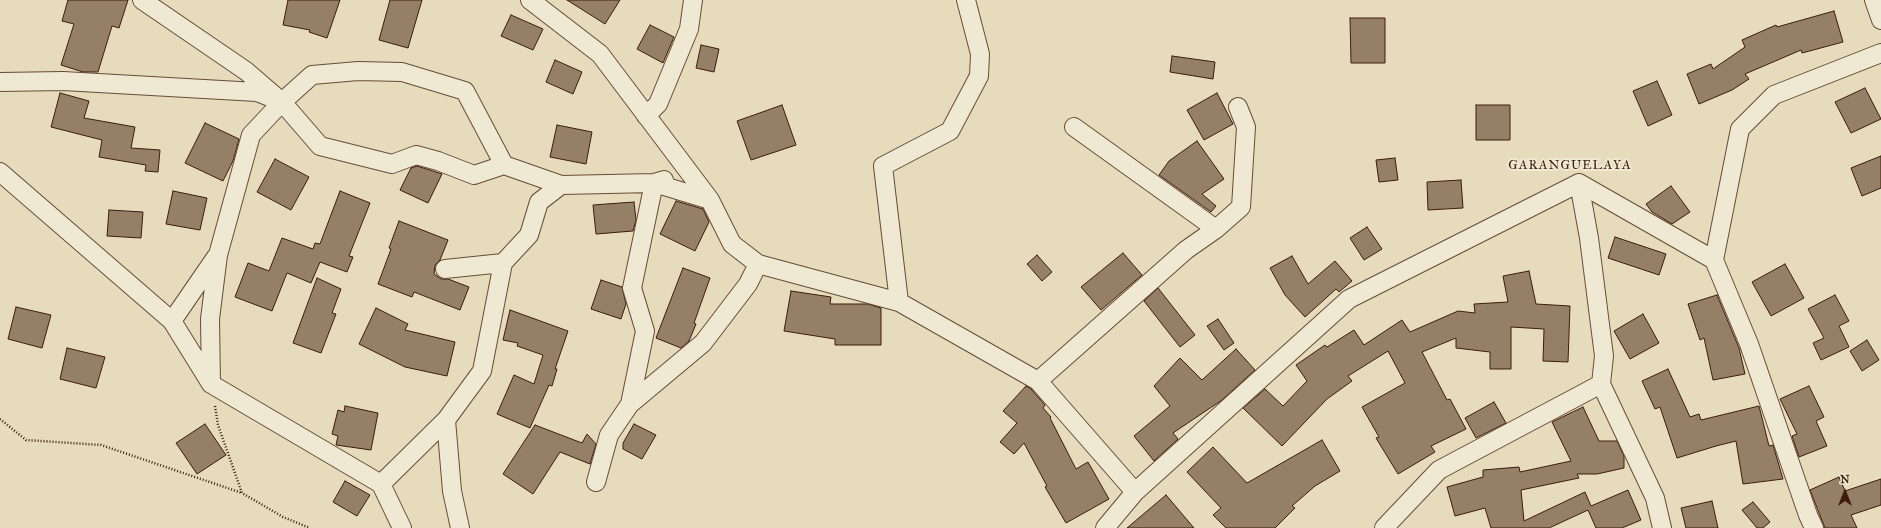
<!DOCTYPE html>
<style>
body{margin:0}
#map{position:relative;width:1881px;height:528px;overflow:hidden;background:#e6dbba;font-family:"IM FELL Great Primer",serif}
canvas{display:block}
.north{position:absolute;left:1825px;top:472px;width:40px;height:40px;-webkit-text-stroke:3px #efe8d2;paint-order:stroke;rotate:0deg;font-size:11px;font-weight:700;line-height:16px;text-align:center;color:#3d1c0d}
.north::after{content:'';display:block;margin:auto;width:14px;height:18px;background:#3d1c0d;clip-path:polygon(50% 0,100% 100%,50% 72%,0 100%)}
</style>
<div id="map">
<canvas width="1881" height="528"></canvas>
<div class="north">N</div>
</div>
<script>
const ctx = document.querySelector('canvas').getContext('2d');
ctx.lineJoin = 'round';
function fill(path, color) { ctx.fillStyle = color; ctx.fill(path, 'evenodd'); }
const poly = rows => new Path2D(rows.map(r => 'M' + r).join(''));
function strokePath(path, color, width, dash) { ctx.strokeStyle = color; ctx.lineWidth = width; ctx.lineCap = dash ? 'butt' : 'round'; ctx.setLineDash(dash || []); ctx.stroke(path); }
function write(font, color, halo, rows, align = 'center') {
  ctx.font = font + ' "IM FELL Great Primer",serif'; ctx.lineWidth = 4; ctx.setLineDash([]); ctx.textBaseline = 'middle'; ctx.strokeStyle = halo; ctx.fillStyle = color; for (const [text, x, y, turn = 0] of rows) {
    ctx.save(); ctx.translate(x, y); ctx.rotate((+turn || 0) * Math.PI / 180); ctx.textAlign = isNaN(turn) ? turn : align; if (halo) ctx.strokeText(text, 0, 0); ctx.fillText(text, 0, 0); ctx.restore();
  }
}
const building = poly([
 [68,0,128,0,119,28,112,26,98,72,83,72,61,65,74,24,62,21,68,0],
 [288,0,340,0,327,38,309,32,310,30,283,25,288,0],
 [390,0,422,0,408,48,379,40,390,0],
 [567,0,620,0,605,24,567,0],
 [1834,11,1843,42,1802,53,1801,50,1745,74,1749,79,1732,90,1699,104,1687,74,1711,64,1713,69,1745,47,1742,40,1776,25,1777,27,1834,11],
 [511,15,543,29,533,50,501,36,511,15],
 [1350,18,1385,18,1385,63,1351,63,1350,18],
 [650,25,674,37,663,63,637,49,650,25],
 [701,45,719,49,714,72,696,68,701,45],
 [1172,56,1215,62,1213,79,1170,72,1172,56],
 [555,60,582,72,573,94,546,82,555,60],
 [1657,81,1672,115,1648,126,1633,91,1657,81],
 [1865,88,1881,119,1851,133,1835,102,1865,88],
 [60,93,89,101,84,118,135,127,131,148,160,150,158,172,145,171,146,165,99,157,102,140,51,127,60,93],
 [1217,93,1233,124,1204,140,1187,110,1217,93],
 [782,105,796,145,751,160,737,121,782,105],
 [1476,105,1510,105,1510,140,1476,140,1476,105],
 [205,123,239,139,233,161,223,181,185,163,205,123],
 [557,125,592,132,586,164,550,157,557,125],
 [1197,141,1224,179,1202,194,1216,206,1211,212,1159,175,1169,161,1197,141],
 [1881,156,1881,188,1862,196,1851,168,1881,156],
 [1395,158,1398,180,1379,182,1376,160,1395,158],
 [275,159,309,177,291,210,257,192,275,159],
 [417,166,442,174,428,203,400,190,411,168,417,166],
 [1461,180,1463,208,1428,210,1427,182,1461,180],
 [1671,186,1690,212,1672,224,1652,212,1646,204,1671,186],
 [173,191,207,198,200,230,166,224,173,191],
 [340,191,370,203,349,256,353,257,347,272,320,262,311,283,287,273,272,311,235,297,248,263,269,271,282,238,313,249,315,243,320,244,340,191],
 [676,201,703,209,709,222,695,251,660,234,676,201],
 [634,202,636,220,633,231,596,234,593,205,634,202],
 [109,210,143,212,141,238,107,236,109,210],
 [399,221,448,240,440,260,435,265,434,274,441,279,448,279,469,287,460,310,414,292,412,297,378,284,391,249,389,248,399,221],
 [1367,227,1382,249,1364,260,1350,238,1367,227],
 [1615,237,1666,254,1659,275,1608,258,1615,237],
 [1123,253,1142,275,1101,310,1081,287,1123,253],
 [1037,255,1052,272,1042,281,1027,264,1037,255],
 [1292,256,1308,284,1335,261,1352,281,1339,292,1336,289,1305,317,1285,295,1270,268,1292,256],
 [1785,264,1804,298,1771,316,1752,282,1785,264],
 [683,268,710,278,694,323,696,324,689,341,681,348,656,338,683,268],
 [1529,271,1536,304,1570,306,1568,362,1543,361,1544,329,1511,327,1511,369,1490,369,1490,352,1456,348,1456,338,1422,352,1447,400,1450,399,1466,429,1431,446,1435,452,1398,474,1376,438,1379,437,1362,407,1405,383,1388,351,1348,376,1352,381,1327,399,1282,446,1243,408,1265,389,1283,406,1307,381,1296,365,1325,345,1327,347,1354,330,1364,345,1402,320,1410,332,1458,311,1475,313,1474,304,1508,302,1503,276,1529,271],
 [317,278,341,289,332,313,336,314,321,353,293,343,317,278],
 [601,280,622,287,626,304,621,319,591,309,601,280],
 [1158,288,1195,335,1180,347,1144,301,1158,288],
 [791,291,831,297,830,304,868,304,881,308,881,345,835,345,835,339,784,331,791,291],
 [1717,295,1739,348,1745,374,1713,380,1704,338,1700,340,1688,304,1717,295],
 [1835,295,1849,321,1839,326,1849,347,1821,360,1813,343,1824,338,1808,309,1835,295],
 [16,307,51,315,42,348,8,339,16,307],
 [376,308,408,324,405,330,455,342,447,376,405,367,359,344,376,308],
 [510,310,568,331,555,369,557,369,552,386,549,385,530,428,497,414,514,375,534,384,543,355,517,346,518,343,503,340,510,310],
 [1643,314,1659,343,1630,359,1614,331,1643,314],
 [1218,319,1234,343,1224,350,1207,326,1218,319],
 [1867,340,1879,360,1862,371,1850,351,1867,340],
 [67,348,105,357,96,388,60,379,67,348],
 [1236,349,1255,370,1222,400,1173,433,1178,439,1154,461,1134,436,1170,406,1154,386,1180,358,1202,380,1236,349],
 [1668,369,1690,417,1699,414,1701,420,1759,406,1769,446,1773,445,1783,479,1743,484,1736,441,1716,446,1677,458,1660,407,1655,409,1642,381,1668,369],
 [1026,386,1031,389,1045,405,1043,408,1051,417,1050,418,1076,469,1088,462,1109,499,1066,523,1045,487,1047,486,1024,443,1014,454,1000,442,1017,423,1003,411,1026,386],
 [1809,386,1824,417,1816,421,1827,446,1799,457,1792,436,1797,434,1780,399,1809,386],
 [1494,402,1506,423,1476,438,1465,418,1494,402],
 [345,406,378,413,371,450,336,445,338,436,332,434,338,410,344,412,345,406],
 [1583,407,1599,441,1617,441,1624,456,1624,468,1597,474,1577,474,1579,478,1521,490,1524,521,1585,492,1591,506,1628,490,1641,520,1622,528,1596,528,1588,510,1549,528,1491,528,1485,508,1455,516,1447,487,1483,477,1483,470,1519,467,1520,472,1571,461,1552,422,1583,407],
 [205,424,226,455,197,474,176,443,205,424],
 [634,424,656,435,642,459,623,449,623,443,634,424],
 [535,425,582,443,587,434,596,444,590,464,560,452,533,494,503,474,535,425],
 [1322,440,1340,471,1315,486,1292,506,1295,508,1275,528,1226,528,1213,515,1221,508,1187,472,1213,447,1247,483,1322,440],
 [1839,477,1845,491,1881,479,1881,505,1851,515,1857,528,1825,528,1810,490,1839,477],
 [345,481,370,495,357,516,333,502,345,481],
 [1166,495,1194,528,1127,528,1166,495],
 [1712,501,1718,528,1686,528,1681,508,1712,501],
 [1753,502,1770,522,1763,528,1757,528,1742,510,1753,502]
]);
const path = poly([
 [215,406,218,425,242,493,283,517,310,528],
 [0,419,26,440,101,445,242,493]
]);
const minor = poly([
 [142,0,246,71,282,102,320,146,392,164,416,155,438,161,474,175,504,165],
 [530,0,600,54,710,200,732,244,758,264,899,302,1038,381,1135,492],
 [1874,0,1881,20],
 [0,82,63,81,257,92,282,102,312,75,358,71,402,72,465,91,504,165,561,185,654,183,710,200],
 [646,116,658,104,689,29,693,0],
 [1074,127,1216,229],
 [0,172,172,321,211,384,381,484,402,528],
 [1579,183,1589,238,1604,356,1601,384],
 [1714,260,1740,129,1774,95,1881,53],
 [445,269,503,263],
 [899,302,883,166,950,131,979,76,980,54,966,0],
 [172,321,216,257],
 [1038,381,1186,250,1216,229,1241,207,1246,127,1238,107],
 [211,384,210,319,218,255,251,135,282,102],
 [630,404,703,343,748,284,758,264],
 [596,482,609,435,630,404,645,331,632,288,654,183,664,180],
 [381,484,446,420],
 [460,528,452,491,446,420,482,371,503,263,529,235,539,202,561,185],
 [1105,528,1135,492,1349,299,1579,183,1714,260,1749,344,1808,515,1814,528],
 [1384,528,1439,470,1601,384,1655,498,1662,528]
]);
const neighbourhoodNames = [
 ["GARANGUELAYA",1570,166]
];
fill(building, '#957f67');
strokePath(building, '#3d1c0d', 1);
strokePath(minor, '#674c38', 20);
strokePath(path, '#3d1c0d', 2.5, [1, 2]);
strokePath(minor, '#efe8d2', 18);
ctx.letterSpacing = '1px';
write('13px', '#3d1c0d', '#efe8d2', neighbourhoodNames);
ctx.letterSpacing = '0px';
</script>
